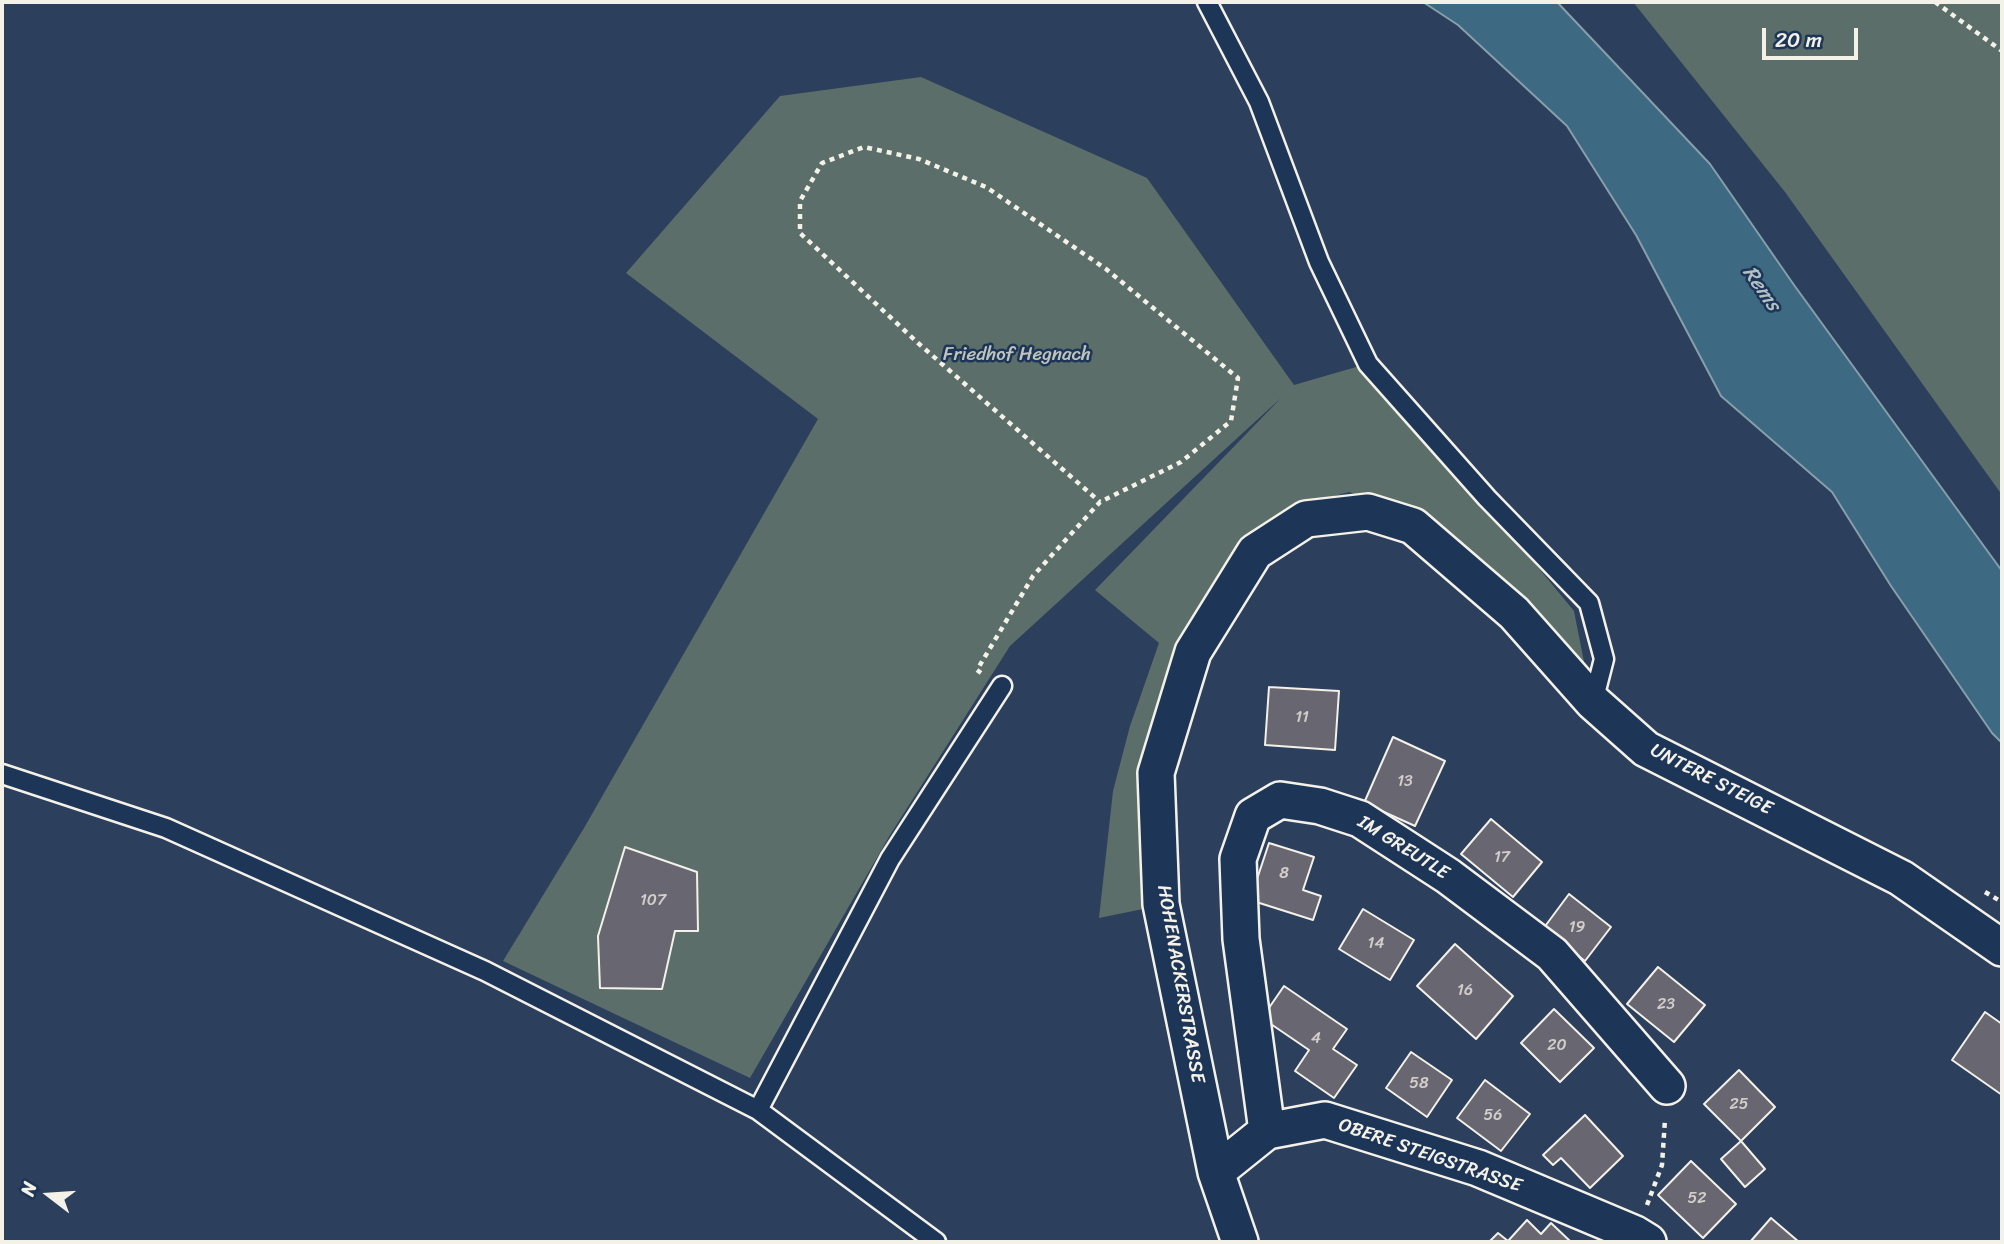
<!DOCTYPE html>
<style>
body{margin:0}
#map{position:relative;width:2004px;height:1244px;overflow:hidden;background:#2c3f5c;font-family:Sriracha,sans-serif}
canvas{display:block}
.frame{position:absolute;inset:0;border:4px solid #f4f1e8;pointer-events:none}
.north{position:absolute;left:14px;top:1160px;width:70px;height:70px;-webkit-text-stroke:5px #1d3557;paint-order:stroke;rotate:287deg;font-size:19px;font-weight:700;line-height:28px;text-align:center;color:#f4f1e8}
.north::after{content:'';display:block;margin:auto;width:24px;height:32px;background:#f4f1e8;clip-path:polygon(50% 0,100% 100%,50% 72%,0 100%)}
.scale{position:absolute;left:1762px;top:28px;width:96px;height:32px;box-sizing:border-box;border:4px solid #f4f1e8;border-top:0;padding-left:9px;font-size:21px;line-height:24px;white-space:nowrap;color:#f4f1e8;-webkit-text-stroke:5px #1d3557;paint-order:stroke}
</style>
<div id="map">
<canvas width="2004" height="1244"></canvas>
<div class="frame"></div>
<div class="north">N</div>
<div class="scale">20 m</div>
</div>
<script>
const ctx = document.querySelector('canvas').getContext('2d');
ctx.lineJoin = 'round';
function fill(path, color) { ctx.fillStyle = color; ctx.fill(path, 'evenodd'); }
const poly = rows => new Path2D(rows.map(r => 'M' + r).join(''));
function strokePath(path, color, width, dash) { ctx.strokeStyle = color; ctx.lineWidth = width; ctx.lineCap = dash ? 'butt' : 'round'; ctx.setLineDash(dash || []); ctx.stroke(path); }
function write(font, color, halo, rows, align = 'center') {
  ctx.font = font + ' Sriracha,sans-serif'; ctx.lineWidth = 5; ctx.setLineDash([]); ctx.textBaseline = 'middle'; ctx.strokeStyle = halo; ctx.fillStyle = color; for (const [text, x, y, turn = 0] of rows) {
    ctx.save(); ctx.translate(x, y); ctx.rotate((+turn || 0) * Math.PI / 180); ctx.textAlign = isNaN(turn) ? turn : align; if (halo) ctx.strokeText(text, 0, 0); ctx.fillText(text, 0, 0); ctx.restore();
  }
}
const green = poly([
 [1633,2,2002,2,2002,495,1785,192],
 [921,77,1147,178,1294,385,1363,365,1485,503,1574,611,1590,692,1413,515,1349,492,1308,503,1193,628,1153,907,1099,918,1113,791,1130,726,1159,643,1095,590,1281,398,1010,646,890,835,750,1078,503,961,584,828,818,419,626,273,780,96]
]);
const water = poly([
 [1423,2,1557,2,1710,164,1794,285,2002,571,2002,743,1992,733,1891,586,1832,492,1721,396,1636,235,1567,126,1458,25,1423,2]
]);
const building = poly([
 [1269,687,1339,691,1335,750,1265,745,1269,687],
 [1393,737,1445,761,1415,826,1364,803,1393,737],
 [1491,819,1542,862,1513,897,1461,854,1491,819],
 [1269,843,1314,857,1303,890,1321,896,1313,920,1250,900,1269,843],
 [625,847,697,872,698,931,675,931,662,989,600,988,598,936,625,847],
 [1569,894,1611,927,1585,961,1543,929,1569,894],
 [1363,909,1414,940,1390,980,1339,949,1363,909],
 [1455,944,1513,996,1476,1039,1417,986,1455,944],
 [1658,967,1705,1005,1674,1042,1627,1004,1658,967],
 [1284,986,1347,1029,1333,1049,1357,1065,1334,1098,1295,1071,1309,1050,1262,1018,1284,986],
 [1554,1009,1594,1048,1560,1082,1521,1043,1554,1009],
 [1985,1012,2002,1024,2002,1095,1952,1060,1985,1012],
 [1411,1052,1452,1080,1427,1117,1386,1088,1411,1052],
 [1739,1070,1775,1107,1741,1141,1704,1104,1739,1070],
 [1485,1080,1530,1114,1501,1151,1457,1118,1485,1080],
 [1585,1115,1623,1156,1590,1188,1561,1158,1553,1165,1543,1155,1585,1115],
 [1741,1141,1765,1169,1745,1187,1721,1159,1741,1141],
 [1691,1161,1736,1204,1703,1238,1658,1195,1691,1161],
 [1771,1218,1799,1242,1750,1242,1771,1218],
 [1527,1220,1541,1234,1551,1223,1571,1242,1489,1242,1498,1233,1508,1241,1527,1220]
]);
const path = poly([
 [1935,2,2002,51],
 [981,673,977,670,1033,576,1100,502,1181,462,1231,421,1238,378,1106,269,986,187,919,159,864,147,822,163,800,201,800,233,918,343,1100,502],
 [1985,892,2002,902],
 [1647,1205,1662,1165,1665,1119]
]);
const lane = poly([
 [1207,2,1259,102,1319,262,1368,364,1487,498,1589,603,1604,659,1593,702],
 [2,774,166,828,485,971,758,1110,936,1242],
 [758,1110,890,859,1002,686]
]);
const street = poly([
 [1267,1131,1241,939,1238,859,1253,816,1280,800,1320,806,1360,819,1448,876,1552,954,1667,1086],
 [1216,1172,1267,1131,1325,1120,1478,1168,1635,1234,1648,1242],
 [1240,1242,1216,1172,1161,904,1156,773,1193,652,1255,552,1306,519,1368,512,1413,526,1514,613,1593,702,1646,749,1901,878,2002,948]
]);
const numberNames = [
 ["11",1302,718],
 ["13",1405,782],
 ["17",1502,858],
 ["8",1284,874],
 ["107",653,901],
 ["19",1577,928],
 ["14",1376,944],
 ["16",1465,991],
 ["23",1666,1005],
 ["4",1316,1039],
 ["20",1557,1046],
 ["58",1419,1084],
 ["25",1739,1105],
 ["56",1493,1116],
 ["52",1697,1199]
];
const parkNames = [
 ["Friedhof Hegnach",1017,355]
];
const streetNames = [
 ["UNTERE STEIGE",1711,780,27],
 ["IM GREUTLE",1403,848,32],
 ["HOHENACKERSTRASSE",1180,984,80],
 ["OBERE STEIGSTRASSE",1430,1156,19]
];
const waterNames = [
 ["Rems",1761,289,55]
];
fill(green, '#5b6e6a');
fill(water, '#3d6982');
strokePath(water, '#869fab', 2);
fill(building, '#686671');
strokePath(building, '#f4f1e8', 2);
strokePath(lane, '#f4f1e8', 23);
strokePath(street, '#f4f1e8', 40);
strokePath(path, '#f4f1e8', 4.5, [5, 5]);
strokePath(lane, '#1d3557', 18);
strokePath(street, '#1d3557', 35);
write('16px', '#d1ceca', null, numberNames);
write('19px', '#bec3bc', '#1d3557', parkNames);
write('19px', '#f4f1e8', '#1d3557', streetNames);
write('italic 21px', '#b4c1c4', '#1d3557', waterNames);
</script>
